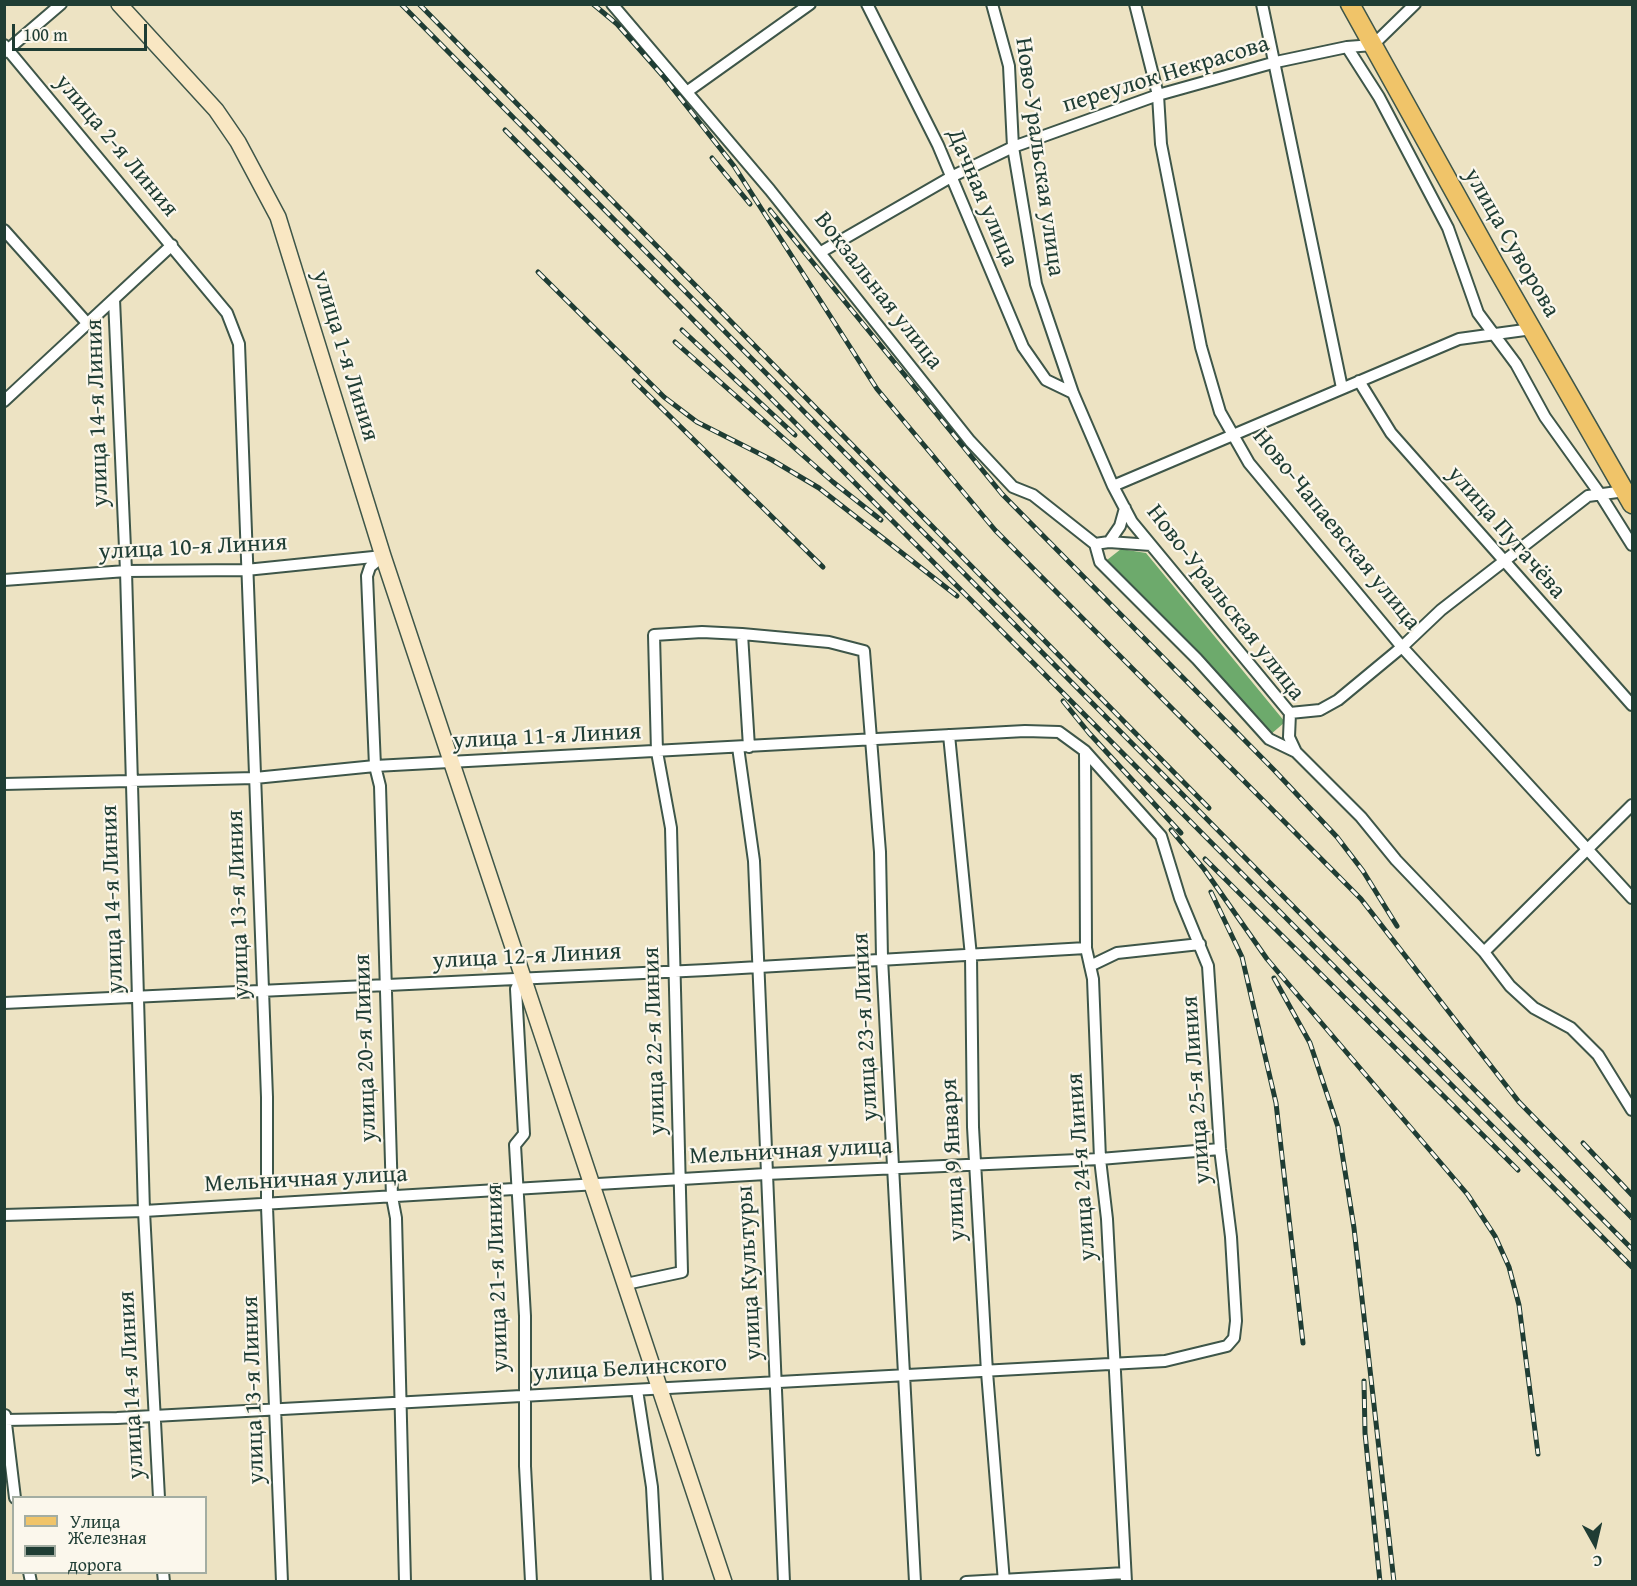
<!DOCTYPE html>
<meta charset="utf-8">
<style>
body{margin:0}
#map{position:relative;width:1637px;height:1586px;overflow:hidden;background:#ede3c3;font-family:"Gentium Book Plus",serif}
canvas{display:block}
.frame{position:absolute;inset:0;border:6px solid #1f3d34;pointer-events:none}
.legend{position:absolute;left:12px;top:1496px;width:195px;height:78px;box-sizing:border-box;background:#fbf7ec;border:2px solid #a3ada2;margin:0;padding:8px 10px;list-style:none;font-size:18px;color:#1f3d34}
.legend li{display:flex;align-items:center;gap:12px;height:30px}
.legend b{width:30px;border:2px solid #a3ada2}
.north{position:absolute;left:1565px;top:1514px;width:60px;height:60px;-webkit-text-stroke:4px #fbf7ec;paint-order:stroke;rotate:172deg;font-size:16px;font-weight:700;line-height:24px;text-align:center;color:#1f3d34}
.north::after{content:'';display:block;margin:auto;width:21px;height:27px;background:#1f3d34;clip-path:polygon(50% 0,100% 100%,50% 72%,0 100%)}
.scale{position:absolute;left:12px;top:24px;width:135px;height:27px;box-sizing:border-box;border:3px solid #1f3d34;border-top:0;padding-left:8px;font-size:18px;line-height:21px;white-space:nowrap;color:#1f3d34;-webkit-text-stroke:4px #fbf7ec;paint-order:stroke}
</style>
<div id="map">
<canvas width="1637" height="1586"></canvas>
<div class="frame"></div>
<ul class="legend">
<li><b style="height:8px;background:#f0c469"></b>Улица</li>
<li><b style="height:8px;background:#1f3d34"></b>Железная дорога</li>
</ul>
<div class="north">С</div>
<div class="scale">100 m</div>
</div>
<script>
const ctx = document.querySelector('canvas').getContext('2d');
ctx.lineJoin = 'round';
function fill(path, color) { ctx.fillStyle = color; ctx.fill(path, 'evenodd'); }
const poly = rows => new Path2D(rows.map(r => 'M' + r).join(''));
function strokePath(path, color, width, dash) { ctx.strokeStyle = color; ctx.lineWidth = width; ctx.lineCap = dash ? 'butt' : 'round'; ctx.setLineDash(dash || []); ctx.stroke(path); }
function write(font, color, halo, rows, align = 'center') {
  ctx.font = font + ' "Gentium Book Plus",serif'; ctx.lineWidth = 4.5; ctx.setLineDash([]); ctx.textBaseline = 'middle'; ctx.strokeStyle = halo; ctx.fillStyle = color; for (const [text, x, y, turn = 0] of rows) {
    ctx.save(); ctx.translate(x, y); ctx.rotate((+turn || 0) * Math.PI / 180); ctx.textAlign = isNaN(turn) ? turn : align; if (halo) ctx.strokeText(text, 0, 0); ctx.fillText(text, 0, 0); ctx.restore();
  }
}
const forest = poly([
 [1121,549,1146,553,1285,722,1270,735,1184,638,1107,560]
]);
const street = poly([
 [612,4,770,190,970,441,1013,487,1033,495,1095,544,1109,542,1120,526,1125,508],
 [867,4,938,145,1023,347,1046,380,1073,393],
 [992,4,1009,66,1013,147,1036,284,1073,393,1113,486,1132,522,1290,713,1289,737,1296,752,1361,817,1396,860,1484,952,1510,986,1534,1008,1571,1028,1598,1055,1632,1110],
 [1135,4,1158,95,1161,144,1201,347,1220,412,1249,463,1402,647,1632,898],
 [1262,4,1342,388],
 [4,45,227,313,239,344,267,1097,267,1207,282,1582],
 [1347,47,1379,97,1448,228,1478,313,1516,364,1545,417,1600,494,1632,545],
 [5,52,61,4],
 [688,91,810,4],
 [4,230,87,323],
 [821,252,951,177,1013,147,1158,95,1276,62,1347,47,1373,45,1415,4],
 [114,299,126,571,144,1211,159,1498],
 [1359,381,1391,433,1632,705],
 [4,401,172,245],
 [1113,486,1459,339,1532,329],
 [1109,542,1151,545],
 [1095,544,1100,562,1197,659,1269,739,1296,752],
 [383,556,370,567,367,576,375,766,380,786,392,1197,396,1218,405,1582],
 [4,580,126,571,246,570,383,556],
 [1290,713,1320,710,1338,700,1402,647,1441,610,1588,496,1625,491],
 [949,735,971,956,973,1127,987,1372,1004,1582],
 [738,747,754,861,784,1582],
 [749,747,742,634,829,642,864,651,880,852,882,958,915,1582],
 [1085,751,1086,948,1093,979,1100,1159,1107,1219,1126,1582],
 [4,784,255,778,375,766,1025,731,1059,732,1085,751,1161,836,1180,898,1208,966,1220,1149,1231,1237,1236,1321,1234,1338,1227,1346,1165,1361,117,1418,5,1420],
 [1484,952,1632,805],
 [1090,966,1117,953,1200,944],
 [522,977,516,989,524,1134,515,1145,525,1316,525,1466,531,1582],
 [4,1003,707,970,1086,948],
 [4,1215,144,1211,766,1174,1100,1159,1220,1149],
 [626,1284,682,1272,671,828,657,752,654,635,702,632,742,634],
 [637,1390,652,1487,657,1582],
 [5,1415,15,1498],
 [29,1572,31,1582],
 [163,1572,164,1582],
 [966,1582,1125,1573]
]);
const secondary = poly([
 [119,4,216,110,238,142,278,217,383,556,724,1582]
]);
const primary = poly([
 [1350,4,1495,265,1632,504]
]);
const rail = poly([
 [401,4,1632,1249],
 [419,4,1209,808],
 [593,4,617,24,663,76,734,166,877,389,995,530,1361,899,1519,1102,1632,1218],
 [505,130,1632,1267],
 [712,158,750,204],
 [770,210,1002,494,1274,770,1337,837,1363,871,1397,926],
 [538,272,664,397,697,422,772,460,819,488,957,596],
 [682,330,795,435],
 [675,342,833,482,881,520],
 [634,381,823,567],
 [1063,701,1089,733,1181,833],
 [1171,830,1204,869,1267,959,1468,1195,1495,1236,1509,1267,1519,1305,1538,1454],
 [1205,859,1518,1170],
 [1211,892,1242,957,1276,1103,1303,1343],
 [1274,978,1310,1043,1338,1127,1354,1228,1394,1582],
 [1583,1143,1632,1195],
 [1364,1381,1365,1433,1380,1582]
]);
const streetNames = [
 ["переулок Некрасова",1166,75,-17],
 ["улица 2-я Линия",116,146,50],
 ["Ново-Уральская улица",1039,157,82],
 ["Дачная улица",982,198,67],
 ["улица Суворова",1511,243,60],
 ["Вокзальная улица",878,291,52],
 ["улица 1-я Линия",345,356,73],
 ["улица 14-я Линия",98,413,-92],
 ["Ново-Чапаевская улица",1336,530,51],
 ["улица Пугачёва",1506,533,49],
 ["улица 10-я Линия",193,548,-3],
 ["Ново-Уральская улица",1225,603,52],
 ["улица 11-я Линия",547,737,-3],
 ["улица 14-я Линия",113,899,-92],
 ["улица 13-я Линия",239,904,-92],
 ["улица 12-я Линия",527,957,-3],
 ["улица 23-я Линия",866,1027,-93],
 ["улица 22-я Линия",655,1041,-92],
 ["улица 20-я Линия",366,1048,-92],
 ["улица 25-я Линия",1197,1090,-94],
 ["Мельничная улица",791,1152,-3],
 ["улица 9 Января",954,1160,-93],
 ["улица 24-я Линия",1082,1167,-94],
 ["Мельничная улица",306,1180,-3],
 ["улица Культуры",750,1273,-93],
 ["улица 21-я Линия",498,1278,-92],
 ["улица Белинского",630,1369,-3],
 ["улица 14-я Линия",132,1385,-93],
 ["улица 13-я Линия",254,1390,-92]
];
fill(forest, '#6daa6c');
strokePath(street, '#3e5649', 14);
strokePath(secondary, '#3e5649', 18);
strokePath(primary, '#3e5649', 21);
strokePath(street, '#fff', 10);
strokePath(secondary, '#f9e7c3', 15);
strokePath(primary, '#f0c469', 18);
strokePath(rail, '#1f3d34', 5);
strokePath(rail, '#fbf7ec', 3, [9]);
write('24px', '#1f3d34', '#fbf7ec', streetNames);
</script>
